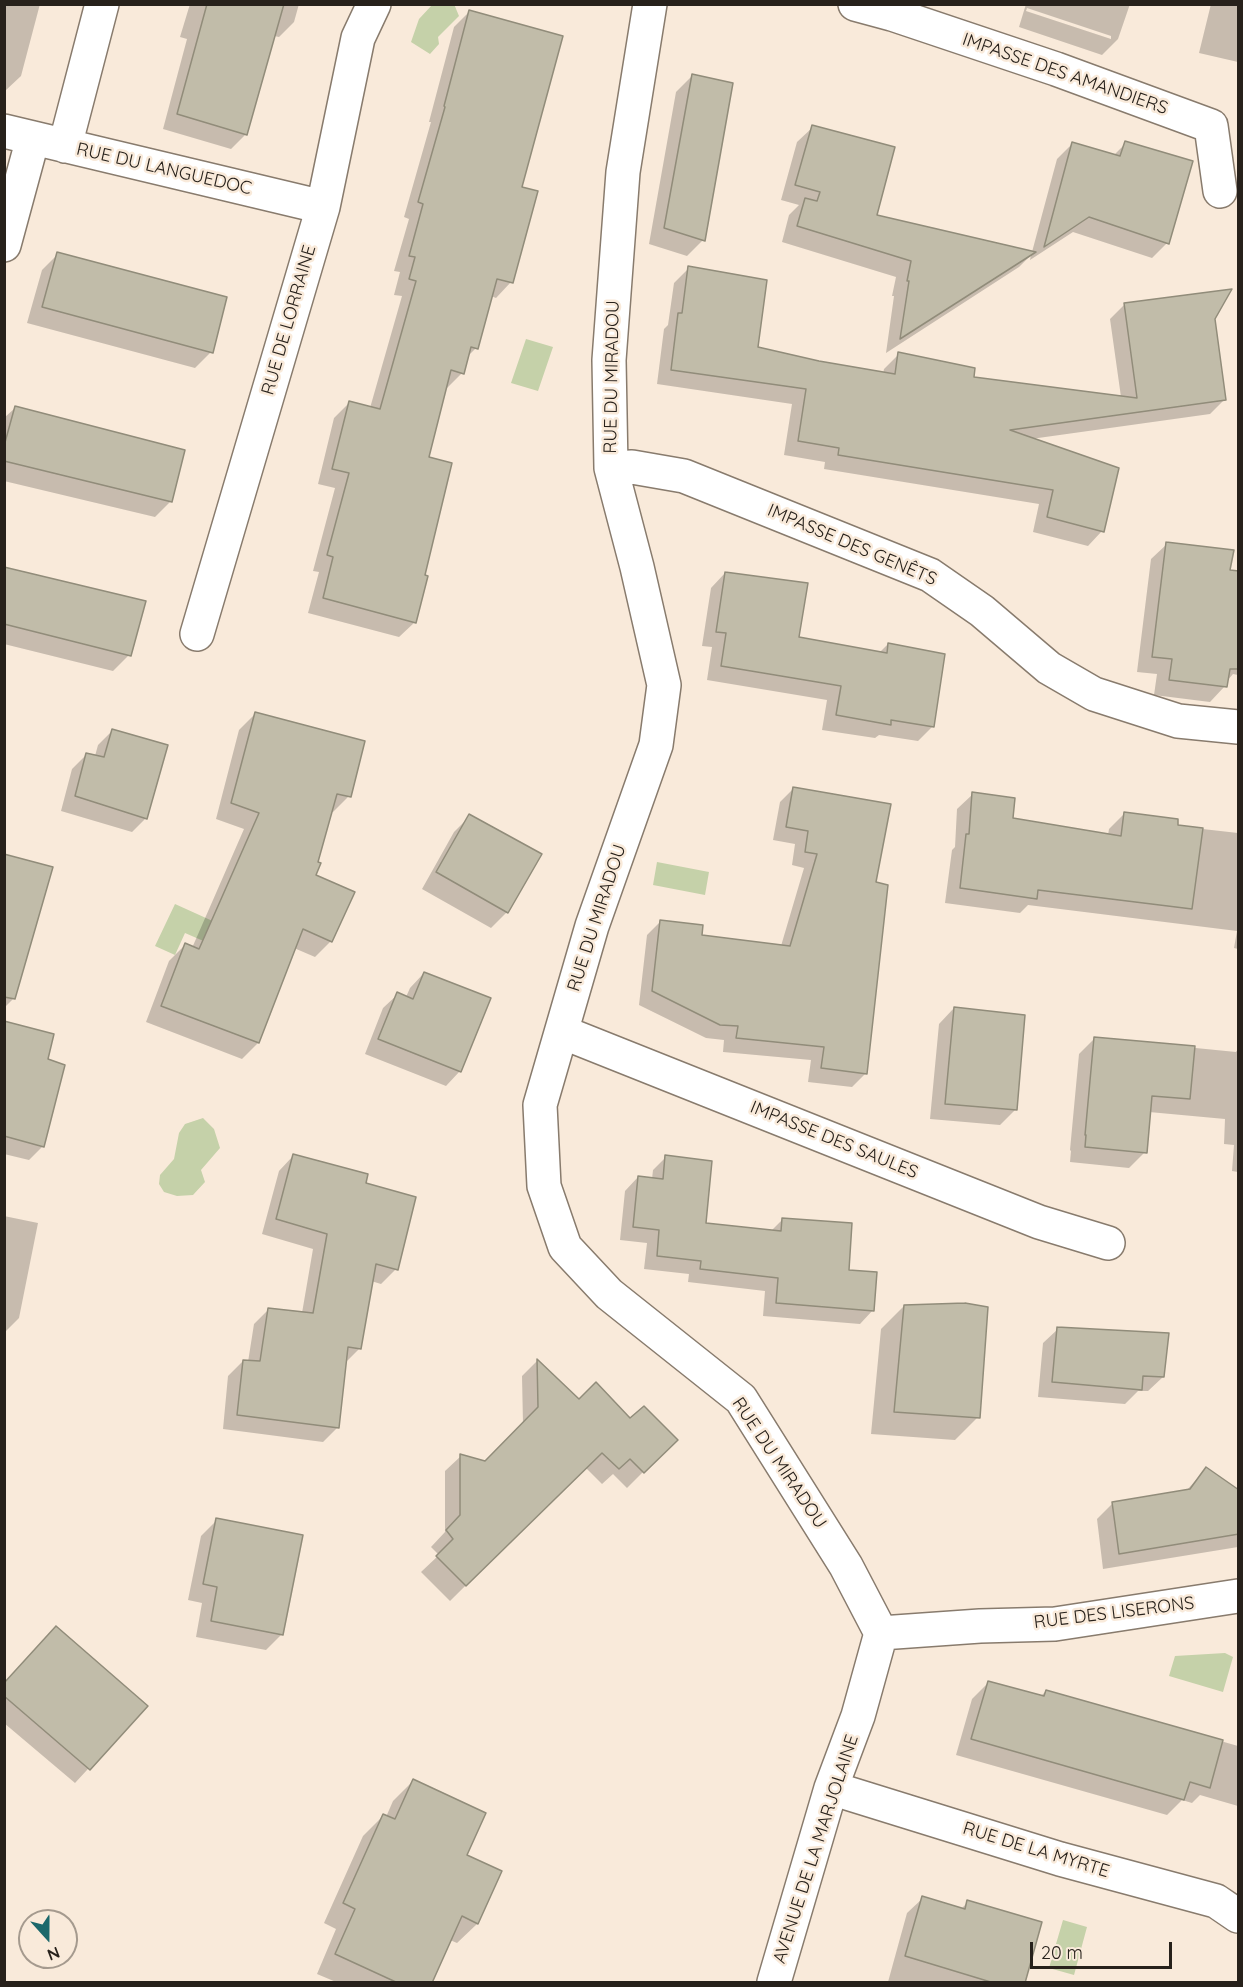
<!DOCTYPE html>
<meta charset="utf-8">
<style>
body{margin:0}
#map{position:relative;width:1243px;height:1987px;overflow:hidden;background:#f9eada;font-family:Quicksand,sans-serif}
canvas{display:block}
.frame{position:absolute;inset:0;border:6px solid #27211b;pointer-events:none}
.north{position:absolute;left:18px;top:1909px;width:60px;height:60px;box-sizing:border-box;background:#f9eada;border:2px solid #a59a8e;border-radius:50%;rotate:159deg;font-size:16px;font-weight:700;line-height:24px;text-align:center;color:#27211b}
.north::after{content:'';display:block;margin:auto;width:21px;height:27px;background:#1b686b;clip-path:polygon(50% 0,100% 100%,50% 72%,0 100%)}
.scale{position:absolute;left:1030px;top:1942px;width:142px;height:27px;box-sizing:border-box;border:3px solid #27211b;border-top:0;padding-left:8px;font-size:18px;line-height:21px;white-space:nowrap;color:#27211b;-webkit-text-stroke:4px #f9eada;paint-order:stroke}
</style>
<div id="map">
<canvas width="1243" height="1987"></canvas>
<div class="frame"></div>
<div class="north">N</div>
<div class="scale">20 m</div>
</div>
<script>
const ctx = document.querySelector('canvas').getContext('2d');
ctx.lineJoin = 'round';
function fill(path, color) { ctx.fillStyle = color; ctx.fill(path, 'evenodd'); }
const poly = rows => new Path2D(rows.map(r => 'M' + r).join(''));
function strokePath(path, color, width, dash) { ctx.strokeStyle = color; ctx.lineWidth = width; ctx.lineCap = dash ? 'butt' : 'round'; ctx.setLineDash(dash || []); ctx.stroke(path); }
function write(font, color, halo, rows, align = 'center') {
  ctx.font = font + ' Quicksand,sans-serif'; ctx.lineWidth = 5; ctx.setLineDash([]); ctx.textBaseline = 'middle'; ctx.strokeStyle = halo; ctx.fillStyle = color; for (const [text, x, y, turn = 0] of rows) {
    ctx.save(); ctx.translate(x, y); ctx.rotate((+turn || 0) * Math.PI / 180); ctx.textAlign = isNaN(turn) ? turn : align; if (halo) ctx.strokeText(text, 0, 0); ctx.fillText(text, 0, 0); ctx.restore();
  }
}
const water = poly([
 [454,4,459,16,438,37,439,44,430,54,411,42,419,19,432,5],
 [526,339,553,347,538,391,511,383],
 [657,862,709,872,705,895,653,885],
 [175,904,217,923,208,943,185,933,175,955,155,946],
 [203,1118,214,1129,220,1148,201,1170,205,1182,193,1195,177,1196,164,1192,159,1184,160,1175,174,1159,179,1133,185,1124],
 [1225,1653,1233,1657,1223,1692,1169,1676,1175,1656],
 [1063,1920,1087,1927,1074,1975,1049,1968]
]);
const shadow = poly([
 [4,4,40,4,21,76,5,91],
 [190,4,299,4,294,22,279,37,274,36,246,134,231,149,163,129,187,39,180,37],
 [1026,4,1130,4,1118,39,1102,55,1019,27],
 [1027,8,1111,36,1111,39,1026,11],
 [1211,4,1238,4,1238,62,1199,53],
 [470,11,521,188,511,282,496,298,491,296,476,348,466,358,462,373,447,388,445,388,427,458,423,576,415,622,399,637,308,613,319,572,313,571,335,488,318,484,334,418,349,403,370,408,402,296,394,295,400,272,394,271,409,219,404,217,431,122,429,122,454,27],
 [692,76,703,240,687,256,649,244,676,92],
 [813,127,875,216,1032,252,1057,159,1072,144,1113,156,1126,143,1167,243,1152,258,1073,232,1030,260,1031,255,1019,267,886,353,894,296,892,296,896,277,782,242,789,215,799,205,781,200,797,142],
 [58,254,211,352,195,368,27,323,42,270],
 [689,268,757,348,819,363,883,374,884,369,899,354,972,379,1121,397,1110,319,1125,304,1214,319,1224,400,1210,414,1031,439,1102,531,1088,546,1033,532,1039,504,824,469,825,462,784,455,792,404,657,384,664,329,668,325,674,283],
 [15,408,171,501,155,517,4,481,4,418],
 [1167,544,1229,571,1238,573,1238,675,1233,674,1227,681,1225,686,1210,702,1154,695,1157,674,1137,672,1151,559],
 [4,568,129,655,113,671,4,644],
 [725,573,798,638,879,653,888,644,933,726,918,741,879,735,875,738,822,730,827,700,707,680,712,647,702,646,711,588],
 [255,714,349,796,333,812,330,812,314,875,331,941,315,957,294,948,258,1043,242,1059,146,1022,169,961,185,945,192,948,244,829,216,819,239,730],
 [112,731,146,818,132,832,61,811,72,769,87,754,95,756,98,745],
 [794,788,874,883,866,1073,852,1087,808,1082,811,1060,723,1052,724,1040,706,1038,639,1005,647,935,661,921,701,936,781,946,804,868,792,865,795,844,773,840,780,802],
 [973,794,1011,819,1108,835,1109,829,1125,813,1176,826,1238,833,1238,949,1234,948,1237,931,1028,905,1020,913,945,903,952,850,955,847,957,809],
 [470,816,507,912,491,928,422,889,454,832],
 [4,855,51,868,13,999,4,1008],
 [424,973,460,1071,446,1086,365,1054,383,1008,398,994,406,997,410,988],
 [954,1008,1015,1110,1000,1125,930,1119,939,1024],
 [4,1022,46,1060,43,1146,29,1160,4,1154],
 [1095,1038,1236,1052,1238,1049,1238,1172,1232,1171,1234,1145,1224,1144,1225,1119,1149,1112,1145,1152,1129,1168,1070,1162,1071,1151,1070,1150,1079,1054],
 [293,1156,364,1184,396,1269,381,1284,371,1281,360,1348,345,1363,338,1427,323,1442,223,1429,228,1376,243,1361,248,1362,254,1324,269,1309,302,1313,313,1249,262,1234,279,1171],
 [666,1157,705,1224,771,1231,782,1220,848,1272,873,1310,860,1324,763,1316,765,1291,688,1282,689,1274,644,1269,647,1243,620,1240,625,1191,638,1177,652,1179,653,1170],
 [4,1216,38,1223,19,1318,4,1333],
 [904,1306,978,1417,955,1440,871,1434,881,1329],
 [1058,1329,1163,1377,1148,1391,1138,1391,1125,1404,1038,1397,1043,1343],
 [537,1361,579,1401,675,1440,627,1488,613,1474,602,1484,585,1467,450,1601,421,1572,439,1555,431,1547,445,1532,445,1471,461,1456,485,1462,523,1424,522,1376],
 [1206,1469,1238,1492,1238,1547,1103,1569,1097,1519,1113,1503,1186,1491],
 [217,1520,282,1634,266,1650,196,1637,202,1603,188,1600,201,1536],
 [56,1628,146,1706,75,1783,4,1723,4,1684],
 [988,1683,1040,1697,1046,1691,1238,1746,1238,1806,1200,1795,1192,1803,1182,1800,1167,1815,956,1755,972,1699],
 [413,1781,465,1856,500,1872,477,1924,457,1943,450,1940,431,1982,336,1982,317,1974,336,1929,324,1923,363,1836,383,1816,386,1817,393,1801],
 [923,1898,961,1909,968,1902,1023,1982,888,1982,907,1913]
]);
const building = poly([
 [207,4,284,4,247,135,177,114,207,4],
 [469,10,563,36,522,187,538,191,513,283,497,279,478,349,471,347,464,374,451,370,429,457,452,463,425,575,428,576,416,623,323,598,333,557,327,555,349,473,332,469,349,401,380,409,416,281,409,279,415,257,409,256,423,204,418,202,445,107,444,106,469,10],
 [692,74,733,83,705,241,664,228,692,74],
 [812,125,895,147,877,215,1036,252,900,339,909,281,907,281,911,261,797,226,805,198,817,201,820,192,795,185,812,125],
 [1125,141,1193,161,1169,244,1089,217,1044,247,1072,142,1120,156,1125,141],
 [57,252,227,297,213,353,42,307,57,252],
 [688,266,767,280,758,347,819,361,895,374,898,352,975,368,974,377,1137,398,1124,303,1232,289,1215,319,1226,400,1010,430,1119,468,1104,532,1047,517,1053,490,838,455,839,448,798,441,806,389,671,370,678,313,682,313,688,266],
 [15,406,185,450,172,502,4,461,4,446,15,406],
 [1166,542,1234,550,1230,570,1239,571,1239,669,1230,669,1227,687,1169,680,1172,659,1152,657,1166,542],
 [4,567,146,601,131,656,4,624,4,567],
 [725,572,808,583,799,637,887,653,888,643,945,654,934,727,891,720,891,725,836,715,841,686,721,666,726,633,716,632,725,572],
 [255,712,365,741,351,797,337,794,318,862,321,863,316,875,355,892,332,942,303,929,259,1043,161,1006,185,943,199,949,259,813,231,803,255,712],
 [112,729,168,745,147,819,75,796,86,753,104,757,112,729],
 [793,787,891,804,876,882,888,885,867,1074,821,1068,824,1047,736,1038,738,1026,720,1025,652,991,660,920,703,925,702,935,790,946,817,854,805,852,808,831,786,827,793,787],
 [972,792,1015,798,1013,818,1121,836,1124,812,1178,819,1178,825,1203,828,1192,909,1038,890,1037,899,960,888,966,834,969,834,972,792],
 [469,814,542,854,508,913,436,872,469,814],
 [4,854,53,867,15,999,4,997,4,854],
 [424,972,491,998,461,1072,378,1039,397,992,413,999,424,972],
 [954,1007,1025,1015,1017,1110,945,1104,954,1007],
 [4,1021,54,1034,48,1059,65,1065,44,1147,4,1136,4,1021],
 [1094,1037,1195,1046,1190,1099,1152,1096,1147,1153,1085,1147,1086,1135,1085,1135,1094,1037],
 [293,1154,368,1174,366,1183,416,1197,398,1270,376,1264,361,1349,348,1347,339,1428,237,1415,243,1360,260,1361,268,1308,313,1313,327,1234,276,1219,293,1154],
 [665,1155,712,1161,706,1223,781,1231,782,1218,852,1223,849,1270,877,1272,874,1311,776,1303,778,1278,700,1269,701,1261,657,1256,659,1230,633,1227,638,1176,663,1179,665,1155],
 [965,1303,988,1307,980,1418,894,1412,904,1305,965,1303],
 [1057,1327,1169,1333,1164,1377,1143,1376,1142,1390,1052,1382,1057,1327],
 [537,1359,579,1399,596,1382,630,1418,644,1406,678,1440,644,1473,630,1459,619,1469,602,1453,466,1586,436,1556,453,1539,446,1530,460,1515,460,1454,485,1461,538,1407,537,1359],
 [1206,1467,1239,1490,1239,1534,1119,1554,1112,1502,1190,1489,1206,1467],
 [216,1518,303,1535,283,1635,211,1621,217,1587,203,1584,216,1518],
 [56,1626,148,1706,90,1770,4,1696,4,1683,56,1626],
 [988,1681,1044,1696,1046,1690,1223,1740,1210,1788,1190,1782,1184,1800,971,1739,988,1681],
 [413,1779,486,1813,467,1855,502,1871,478,1924,462,1916,432,1983,398,1983,335,1954,355,1909,343,1903,383,1814,395,1819,413,1779],
 [922,1896,965,1909,967,1900,1042,1922,1025,1983,994,1983,905,1956,922,1896]
]);
const minor = poly([
 [650,4,623,172,609,360,611,468,637,567,664,685,656,745,592,926,540,1105,544,1186,565,1247,609,1294,741,1399,846,1566,881,1633,858,1716,831,1788,774,1982],
 [855,4,892,14,1056,69,1211,126,1220,191],
 [4,131,323,207],
 [65,146,102,4],
 [4,245,33,138],
 [611,468,632,467,684,476,930,575,982,611,1049,668,1094,694,1178,721,1238,727],
 [197,634,323,207,358,38,374,4],
 [562,1032,1039,1222,1108,1243],
 [881,1633,980,1626,1055,1624,1238,1596],
 [831,1788,1060,1859,1216,1901,1238,1916]
]);
const streetNames = [
 ["IMPASSE DES AMANDIERS",1065,74,19],
 ["RUE DU LANGUEDOC",164,169,13],
 ["RUE DE LORRAINE",289,320,-74],
 ["RUE DU MIRADOU",612,377,-89],
 ["IMPASSE DES GENÊTS",852,545,23],
 ["RUE DU MIRADOU",597,918,-72],
 ["IMPASSE DES SAULES",834,1140,22],
 ["RUE DU MIRADOU",779,1463,56],
 ["RUE DES LISERONS",1114,1613,-7],
 ["AVENUE DE LA MARJOLAINE",816,1849,-72],
 ["RUE DE LA MYRTE",1036,1850,17]
];
fill(water, '#c5d1a9');
fill(shadow, '#0003');
fill(building, '#c1bca9');
strokePath(building, '#918c7a', 1.5);
strokePath(minor, '#887b6d', 36);
strokePath(minor, '#fff', 33);
write('18px', '#27211b', '#f9eada', streetNames);
</script>
